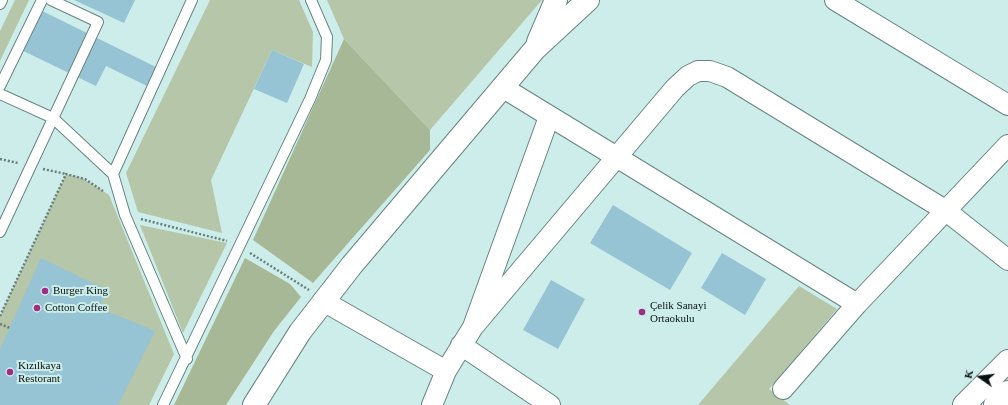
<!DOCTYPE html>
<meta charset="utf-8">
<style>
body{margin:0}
#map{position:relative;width:1008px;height:405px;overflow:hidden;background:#ccedea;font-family:Georgia,serif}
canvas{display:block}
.north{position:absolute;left:960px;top:357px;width:40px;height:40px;-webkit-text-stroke:3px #ccedea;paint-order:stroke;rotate:284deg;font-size:11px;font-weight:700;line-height:16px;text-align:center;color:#071212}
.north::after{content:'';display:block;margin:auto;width:14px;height:18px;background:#071212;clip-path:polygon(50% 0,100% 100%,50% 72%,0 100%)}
</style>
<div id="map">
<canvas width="1008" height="405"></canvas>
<div class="north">K</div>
</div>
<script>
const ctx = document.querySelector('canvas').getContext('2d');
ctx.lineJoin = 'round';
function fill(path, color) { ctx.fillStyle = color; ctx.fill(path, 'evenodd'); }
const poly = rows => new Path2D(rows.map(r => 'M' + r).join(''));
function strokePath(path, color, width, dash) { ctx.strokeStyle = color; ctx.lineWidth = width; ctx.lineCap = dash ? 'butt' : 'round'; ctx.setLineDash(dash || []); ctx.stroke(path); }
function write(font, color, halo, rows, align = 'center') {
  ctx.font = font + ' Georgia,serif'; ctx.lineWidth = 4; ctx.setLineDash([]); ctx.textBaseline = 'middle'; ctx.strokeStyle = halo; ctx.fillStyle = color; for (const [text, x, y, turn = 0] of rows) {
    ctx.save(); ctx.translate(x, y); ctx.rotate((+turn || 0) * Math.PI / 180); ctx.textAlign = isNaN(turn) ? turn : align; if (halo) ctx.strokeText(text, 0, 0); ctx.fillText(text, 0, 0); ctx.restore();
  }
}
const green = poly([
 [15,0,29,0,0,61,0,31],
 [210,0,299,0,313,32,312,67,272,50,211,180,222,233,138,212,126,173],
 [327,0,542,0,430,130,344,39],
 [66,174,82,178,109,195,174,354,149,405,0,405,0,316],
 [140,225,227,243,183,333],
 [799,286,837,309,769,389,790,405,698,405]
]);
const forest = poly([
 [344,39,430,130,430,150,313,283,253,240],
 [245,258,290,284,301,297,274,331,226,405,174,405]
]);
const building = poly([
 [74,0,135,0,124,23],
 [34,7,156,67,147,86,106,66,96,86,15,47],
 [272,50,304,64,287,103,254,89],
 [613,205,692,253,670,290,590,243],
 [722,253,766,279,745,315,701,288],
 [41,258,107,290,99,308,155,331,118,405,0,405,0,349],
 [551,280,585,299,558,349,523,330]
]);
const path = poly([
 [0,159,18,163],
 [43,169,66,174],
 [141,219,227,241],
 [250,253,309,290],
 [0,316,66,174,85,179,103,191],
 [0,324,10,328]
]);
const service = poly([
 [0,4,2,0],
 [0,86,42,0],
 [0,94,53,118,113,174,125,215,187,359],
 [113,174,192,0],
 [0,232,98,22,51,0],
 [163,405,310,99,326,60,327,37,311,0]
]);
const minor = poly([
 [835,0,1008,105],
 [502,87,857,304],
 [323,301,446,371],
 [473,327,675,88,688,76,698,71,710,71,727,77,945,210,1008,260],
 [461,345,550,405],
 [783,389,857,304,1008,145],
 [432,405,446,371,473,327,549,117]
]);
const tertiary = poly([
 [538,42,556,0],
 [254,405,300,332,352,265,535,49,588,0]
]);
const secondary = poly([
 [964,405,1008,361],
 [995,405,1008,392]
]);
const markers = [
 [45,291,4,"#a22b83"],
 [37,308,4,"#a22b83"],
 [642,312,4,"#a22b83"],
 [10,372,4,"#a22b83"]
];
const poiNames = [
 ["Burger King",53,291],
 ["Çelik Sanayi",650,306],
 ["Ortaokulu",650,319],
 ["Cotton Coffee",45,308],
 ["Kızılkaya",18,366],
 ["Restorant",18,379]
];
fill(green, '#b6c6a8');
fill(forest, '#a6b895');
fill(building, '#96c4d4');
strokePath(service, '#678582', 12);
strokePath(minor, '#678582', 22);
strokePath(tertiary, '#678582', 24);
strokePath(secondary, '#678582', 24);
strokePath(path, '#687e7c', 2.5, [2, 2]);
strokePath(service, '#fff', 10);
strokePath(minor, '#fff', 20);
strokePath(tertiary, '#fff', 22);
strokePath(secondary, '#fff', 22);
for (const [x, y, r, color] of markers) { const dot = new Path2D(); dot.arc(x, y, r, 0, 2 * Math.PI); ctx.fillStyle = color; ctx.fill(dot); strokePath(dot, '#ccedea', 1.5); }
write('11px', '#071212', '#ccedea', poiNames, 'left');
</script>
